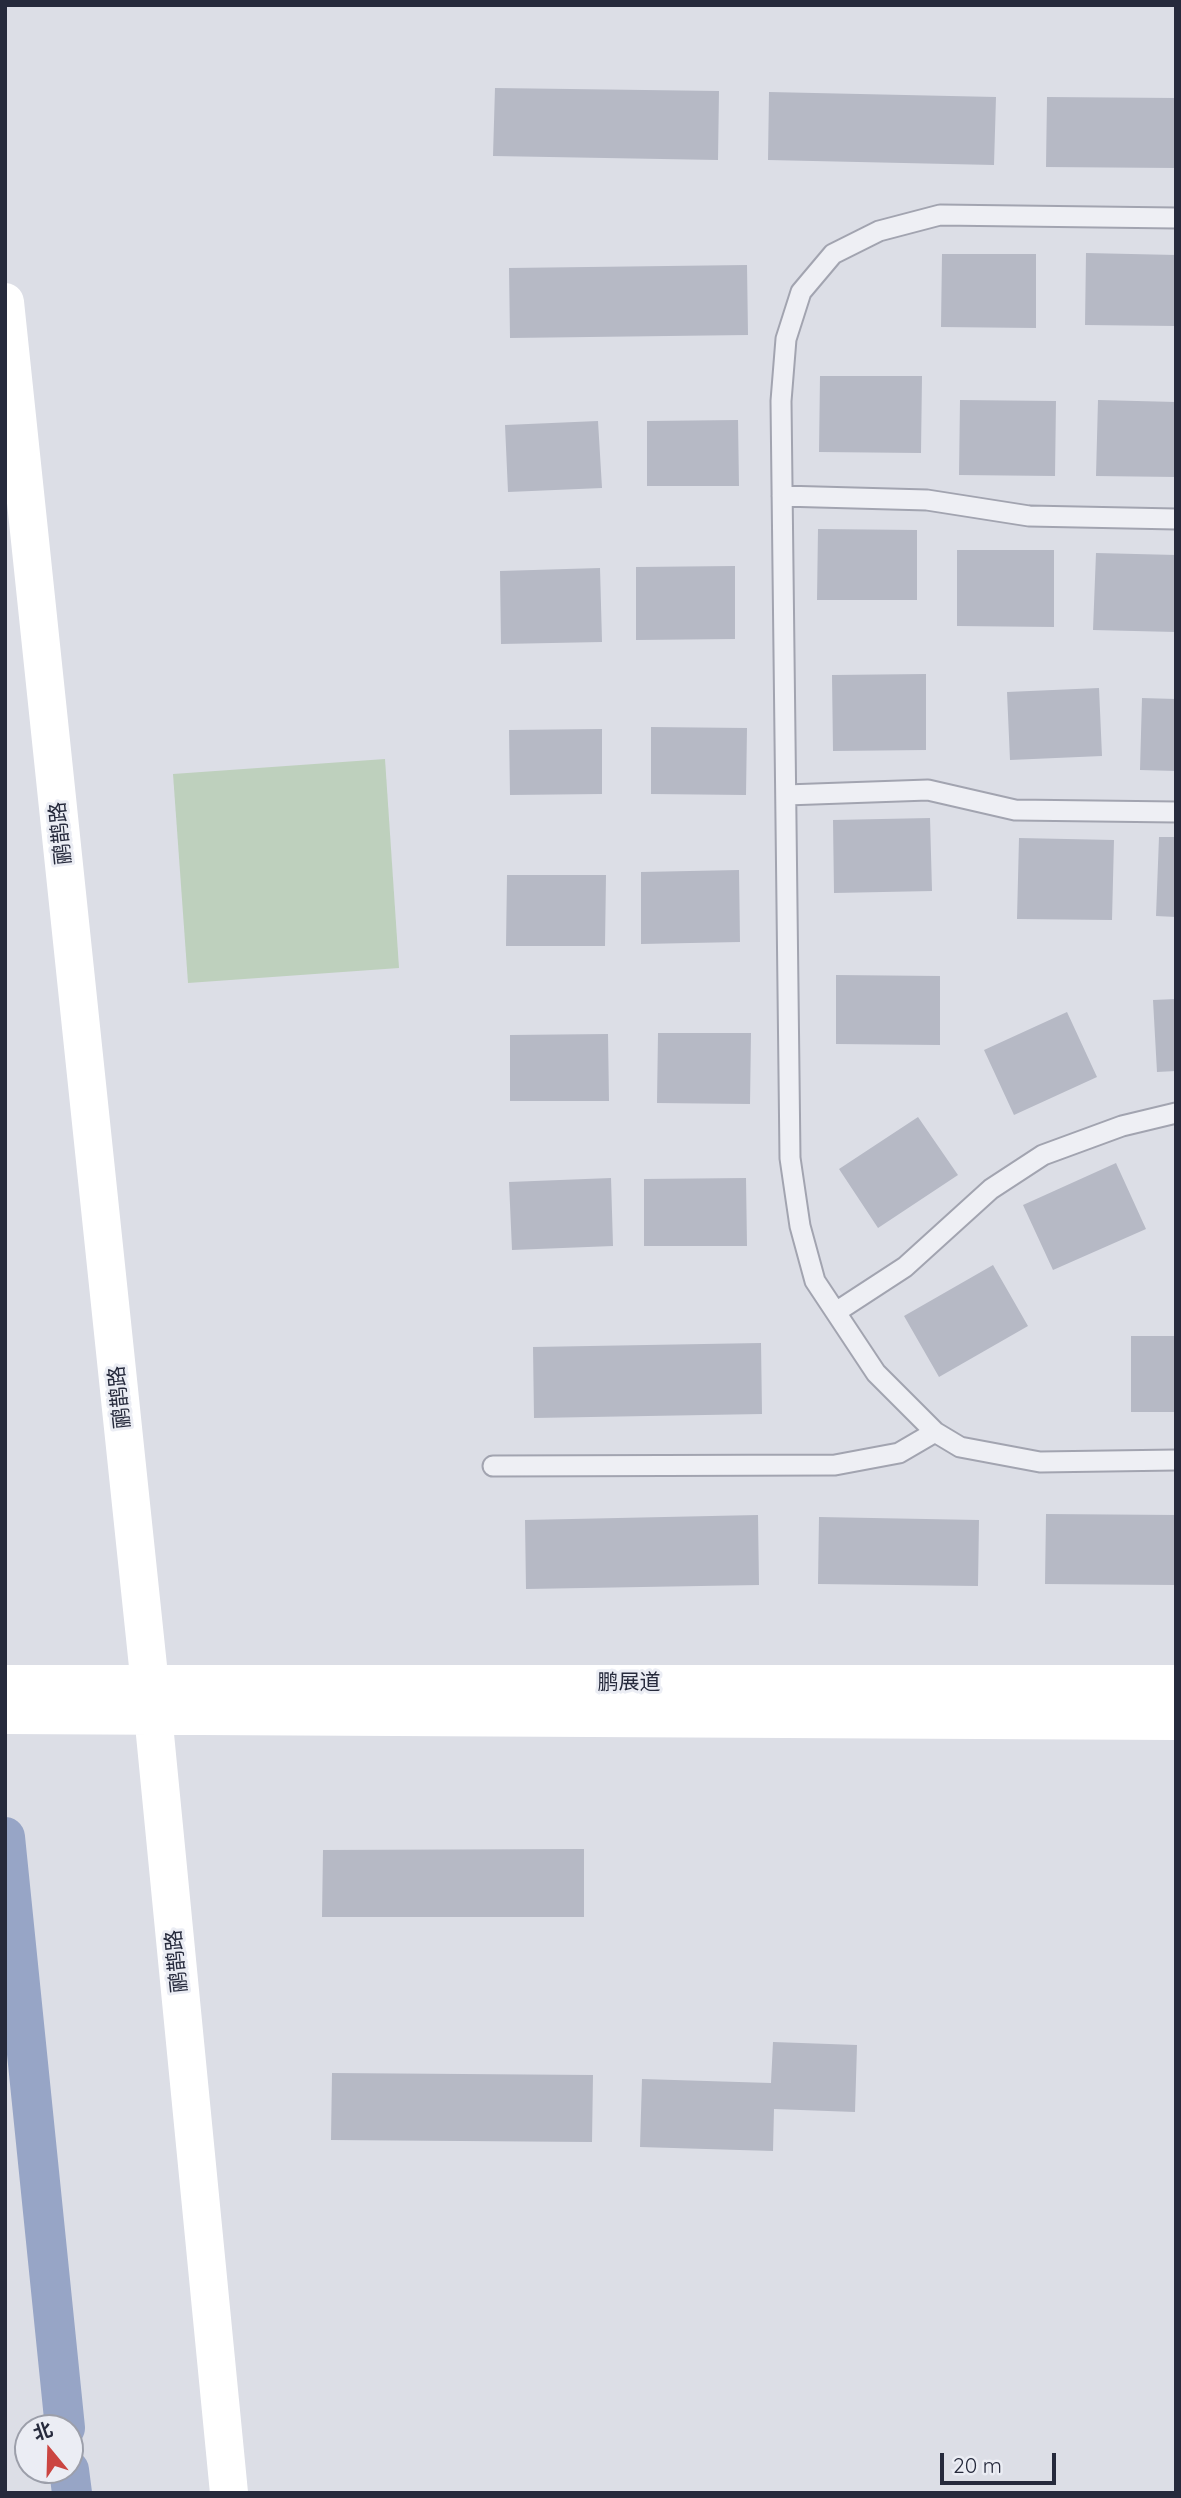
<!DOCTYPE html>
<meta charset="utf-8">
<style>
body{margin:0}
#map{position:relative;width:1181px;height:2498px;overflow:hidden;background:#dcdee6;font-family:Quicksand,"Noto Sans SC",sans-serif}
canvas{display:block}
.frame{position:absolute;inset:0;border:7px solid #262a3c;pointer-events:none}
.north{position:absolute;left:14px;top:2414px;width:70px;height:70px;box-sizing:border-box;background:#ebedf4;border:2px solid #9c9faa;border-radius:50%;rotate:341deg;font-size:19px;font-weight:700;line-height:28px;text-align:center;color:#262a3c}
.north::after{content:'';display:block;margin:auto;width:24px;height:32px;background:#cb4541;clip-path:polygon(50% 0,100% 100%,50% 72%,0 100%)}
.scale{position:absolute;left:940px;top:2453px;width:116px;height:32px;box-sizing:border-box;border:4px solid #262a3c;border-top:0;padding-left:9px;font-size:21px;line-height:24px;white-space:nowrap;color:#262a3c;-webkit-text-stroke:5px #ebedf4;paint-order:stroke}
</style>
<div id="map">
<canvas width="1181" height="2498"></canvas>
<div class="frame"></div>
<div class="north">北</div>
<div class="scale">20 m</div>
</div>
<script>
const ctx = document.querySelector('canvas').getContext('2d');
ctx.lineJoin = 'round';
function fill(path, color) { ctx.fillStyle = color; ctx.fill(path, 'evenodd'); }
const poly = rows => new Path2D(rows.map(r => 'M' + r).join(''));
function strokePath(path, color, width, dash) { ctx.strokeStyle = color; ctx.lineWidth = width; ctx.lineCap = dash ? 'butt' : 'round'; ctx.setLineDash(dash || []); ctx.stroke(path); }
function write(font, color, halo, rows, align = 'center') {
  ctx.font = font + ' Quicksand,"Noto Sans SC",sans-serif'; ctx.lineWidth = 6; ctx.setLineDash([]); ctx.textBaseline = 'middle'; ctx.strokeStyle = halo; ctx.fillStyle = color; for (const [text, x, y, turn = 0] of rows) {
    ctx.save(); ctx.translate(x, y); ctx.rotate((+turn || 0) * Math.PI / 180); ctx.textAlign = isNaN(turn) ? turn : align; if (halo) ctx.strokeText(text, 0, 0); ctx.fillText(text, 0, 0); ctx.restore();
  }
}
const green = poly([
 [385,759,399,968,188,983,173,774]
]);
const canal = poly([
 [5,1837,65,2428],
 [69,2470,72,2493]
]);
const building = poly([
 [495,88,719,91,718,160,493,156],
 [769,92,996,97,994,165,768,160],
 [1047,97,1176,98,1176,168,1046,167],
 [1086,253,1176,255,1176,326,1085,325],
 [942,254,1036,254,1036,328,941,327],
 [747,265,748,335,510,338,509,268],
 [820,376,922,376,921,453,819,452],
 [960,400,1056,401,1055,476,959,475],
 [1098,400,1176,402,1176,477,1096,476],
 [738,420,739,486,647,486,647,421],
 [598,421,602,488,508,492,505,425],
 [818,529,917,530,917,600,817,600],
 [957,550,1054,550,1054,627,957,626],
 [1096,553,1176,555,1176,632,1093,630],
 [735,566,735,639,636,640,636,567],
 [600,568,602,642,501,644,500,571],
 [926,674,926,750,833,751,832,675],
 [1099,688,1102,756,1010,760,1007,692],
 [1142,698,1176,699,1176,771,1140,770],
 [651,727,747,728,746,795,651,794],
 [602,729,602,794,510,795,509,730],
 [930,818,932,891,834,893,833,820],
 [1159,837,1176,837,1176,917,1156,916],
 [1019,838,1114,840,1112,920,1017,919],
 [739,870,740,942,641,944,641,872],
 [507,875,606,875,605,946,506,946],
 [836,975,940,976,940,1045,836,1044],
 [1176,999,1176,1071,1157,1072,1153,1000],
 [1067,1012,1097,1077,1014,1115,984,1050],
 [658,1033,751,1033,750,1104,657,1103],
 [608,1034,609,1101,510,1101,510,1035],
 [918,1117,958,1175,878,1228,839,1169],
 [1116,1163,1146,1229,1053,1270,1023,1205],
 [611,1178,613,1246,512,1250,509,1182],
 [746,1178,747,1246,644,1246,644,1179],
 [993,1265,1028,1326,939,1377,904,1316],
 [1131,1336,1176,1336,1176,1412,1131,1412],
 [761,1343,762,1414,534,1418,533,1347],
 [1046,1514,1176,1515,1176,1585,1045,1584],
 [758,1515,759,1585,526,1589,525,1520],
 [819,1517,979,1520,978,1586,818,1584],
 [584,1849,584,1917,322,1917,323,1850],
 [773,2042,857,2045,855,2112,774,2109,773,2151,640,2147,642,2079,771,2083],
 [332,2073,593,2075,592,2142,331,2140]
]);
const lane = poly([
 [1176,218,940,215,879,231,833,254,801,292,786,339,781,401,790,1158,800,1226,815,1281,876,1373,935,1432,960,1447,1040,1462,1176,1460],
 [782,496,927,500,1029,516,1176,519],
 [786,795,928,790,1015,810,1176,812],
 [836,1312,905,1267,991,1189,1043,1155,1122,1126,1176,1113],
 [493,1466,835,1465,899,1453,935,1432]
]);
const secondary = poly([
 [5,302,153,1714,229,2493],
 [5,1684,1176,1684],
 [5,1715,1176,1721]
]);
const streetNames = [
 ["鹂鹊路",61,833,-96],
 ["鹂鹊路",120,1397,-96],
 ["鹏展道",629,1683],
 ["鹂鹊路",177,1961,-96]
];
fill(green, '#bed0bd');
strokePath(canal, '#97a5c6', 40);
fill(building, '#b6b9c5');
strokePath(lane, '#a2a4b0', 23);
strokePath(lane, '#eeeff4', 19);
strokePath(secondary, '#fff', 38);
write('21px', '#262a3c', '#ebedf4', streetNames);
</script>
